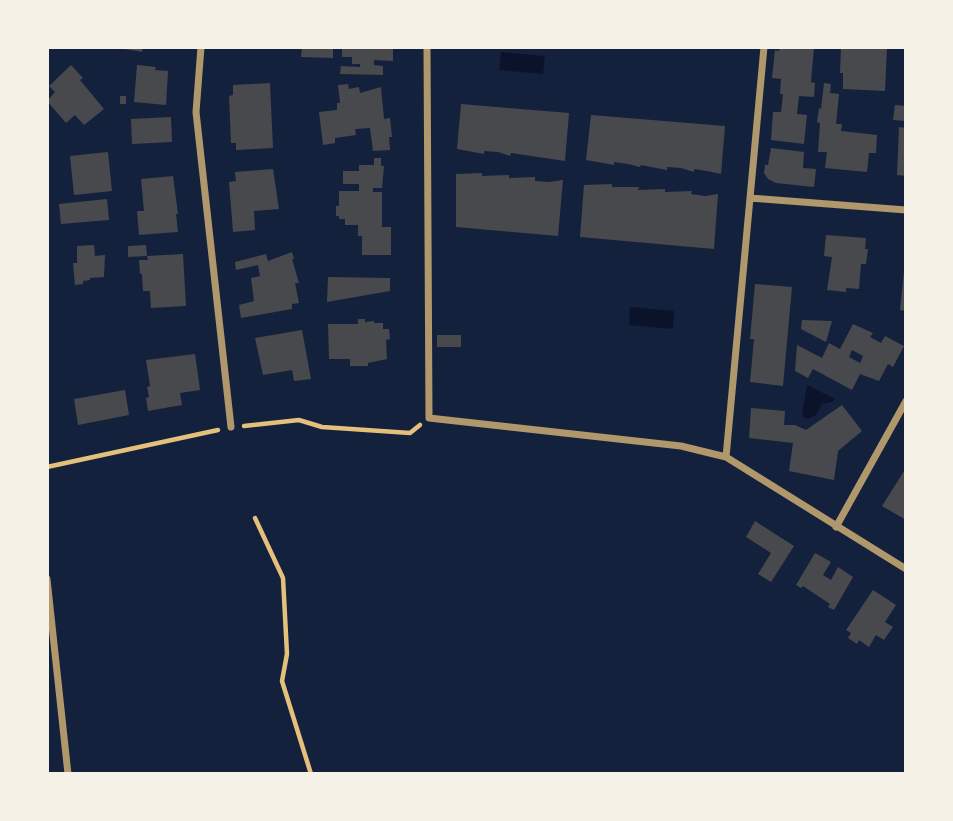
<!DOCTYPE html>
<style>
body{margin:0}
#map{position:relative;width:953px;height:821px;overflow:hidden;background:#14213d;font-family:Rubik,sans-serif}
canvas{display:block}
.frame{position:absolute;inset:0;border:49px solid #f6f1e7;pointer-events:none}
</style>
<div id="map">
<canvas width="953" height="821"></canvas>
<div class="frame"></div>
</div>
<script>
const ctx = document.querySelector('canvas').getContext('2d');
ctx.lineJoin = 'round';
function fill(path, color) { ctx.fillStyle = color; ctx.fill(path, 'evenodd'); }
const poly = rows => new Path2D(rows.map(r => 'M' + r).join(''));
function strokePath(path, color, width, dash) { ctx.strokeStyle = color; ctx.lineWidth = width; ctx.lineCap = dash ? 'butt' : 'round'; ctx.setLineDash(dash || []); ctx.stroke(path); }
const water = poly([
 [501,52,545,56,543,74,499,70],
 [630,307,674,311,673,329,629,325],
 [807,385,835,399,833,402,822,404,816,415,808,419,803,417,802,414]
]);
const building = poly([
 [114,47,143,47,142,52],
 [302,47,333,47,333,58,301,57],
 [342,47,393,47,393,61,374,60,374,65,383,66,383,75,340,74,341,66,360,67,360,64,352,64,352,57,342,57],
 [780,47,814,47,811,82,815,83,814,97,799,96,797,114,807,115,804,144,771,140,773,112,781,112,783,94,780,94,781,79,772,78,775,50,779,51],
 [841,47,887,47,885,91,843,89,843,73,840,73],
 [71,65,83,78,80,80,104,109,84,125,75,115,66,123,47,101,55,92,49,86],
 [137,65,156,67,155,70,168,71,166,105,134,102],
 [270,83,273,148,236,150,236,143,231,143,229,96,233,95,233,85],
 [824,83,831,84,830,93,839,94,836,124,842,124,841,131,877,135,876,153,869,153,867,172,825,168,827,152,818,152,820,123,817,122,819,108,821,109],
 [348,84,349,89,359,87,360,93,381,87,384,119,390,118,392,137,389,137,390,150,373,151,370,128,355,129,356,135,335,138,335,143,323,145,319,112,337,110,337,103,340,103,338,85],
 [120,96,126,96,126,104,120,104],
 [461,104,569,113,565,161,511,153,510,156,498,152,484,151,484,154,457,149],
 [895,105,906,106,906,121,893,120],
 [591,115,725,126,721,174,707,171,694,169,694,172,681,168,667,167,667,170,641,165,640,167,628,164,614,162,614,165,586,160],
 [171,117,172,142,132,144,131,119],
 [899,127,906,128,906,176,897,175],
 [771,148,804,152,803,168,816,169,814,187,776,183,768,179,764,173,765,165,768,165],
 [108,152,112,191,74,195,70,156],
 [374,158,381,158,381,166,384,166,382,188,373,188,373,192,382,192,382,227,391,227,391,255,362,255,362,236,358,236,358,225,345,225,345,219,339,219,339,216,336,216,336,206,339,206,339,191,359,191,359,184,343,184,343,171,359,171,359,165,374,165],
 [273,169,279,209,254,211,255,230,233,232,229,182,236,181,235,172],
 [482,173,482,176,509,175,509,178,535,177,535,181,549,182,563,180,558,236,456,227,456,174],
 [173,176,178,214,176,214,178,232,139,235,137,211,144,211,141,179],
 [612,184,612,187,639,187,638,190,665,189,665,192,692,191,691,194,705,196,718,194,714,249,580,237,584,185],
 [107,199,109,220,61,224,59,204],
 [826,235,866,238,865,249,868,249,866,264,861,264,859,289,846,288,846,292,827,290,832,257,824,256],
 [94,245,95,256,105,255,104,277,90,278,90,280,83,281,83,284,75,285,73,263,77,263,77,246],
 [146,245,147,256,183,254,186,306,151,308,150,291,143,291,142,274,140,274,139,260,148,260,147,256,128,257,128,246],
 [292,252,294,259,292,259,299,283,295,283,299,303,292,304,292,309,241,318,239,305,254,301,251,278,260,276,258,265,236,270,235,262,266,254,268,261],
 [904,271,906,271,906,311,900,310],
 [328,277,390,278,390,291,327,302],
 [755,284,792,287,783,386,750,382,754,339,750,339],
 [358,319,365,319,365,322,374,321,374,323,383,323,383,329,389,329,390,339,386,340,387,359,368,363,368,366,350,366,350,359,329,359,328,324,358,324],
 [802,320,832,321,826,342,801,329],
 [853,324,873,333,870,337,881,343,885,336,904,346,893,367,888,364,879,381,860,374,852,390,813,369,808,378,795,371,797,345,822,358,829,343,840,349],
 [852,350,863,356,860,363,849,357],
 [302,330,311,379,294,381,292,370,263,375,255,338],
 [437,335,461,335,461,347,437,347],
 [195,354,200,390,180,393,182,405,148,411,146,398,149,397,147,387,150,386,146,360],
 [125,390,129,415,78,425,74,399],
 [842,405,862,431,838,451,834,480,789,471,793,443,749,438,751,408,785,411,784,425,795,425,806,430],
 [906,468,906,520,882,506],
 [755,521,794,546,771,582,758,574,771,553,746,537],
 [815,553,831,562,823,575,831,580,838,567,853,577,834,610,828,607,830,604,803,586,801,588,796,585],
 [873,590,896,605,885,622,893,627,884,640,876,635,869,647,859,640,857,644,848,638,851,633,846,630]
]);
const path = poly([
 [244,426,299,420,322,427,410,433,420,425],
 [47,467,218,430],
 [255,518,283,578,287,654,282,681,311,774]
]);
const minor = poly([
 [201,47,196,112,231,427],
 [427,47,429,418,681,446,726,457,906,569],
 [750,198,906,210],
 [726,457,764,47],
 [836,527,906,401],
 [47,579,68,774]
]);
fill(water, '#0b132b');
fill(building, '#48494c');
strokePath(path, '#e5c07b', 4.5);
strokePath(minor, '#b1986c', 7);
</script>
